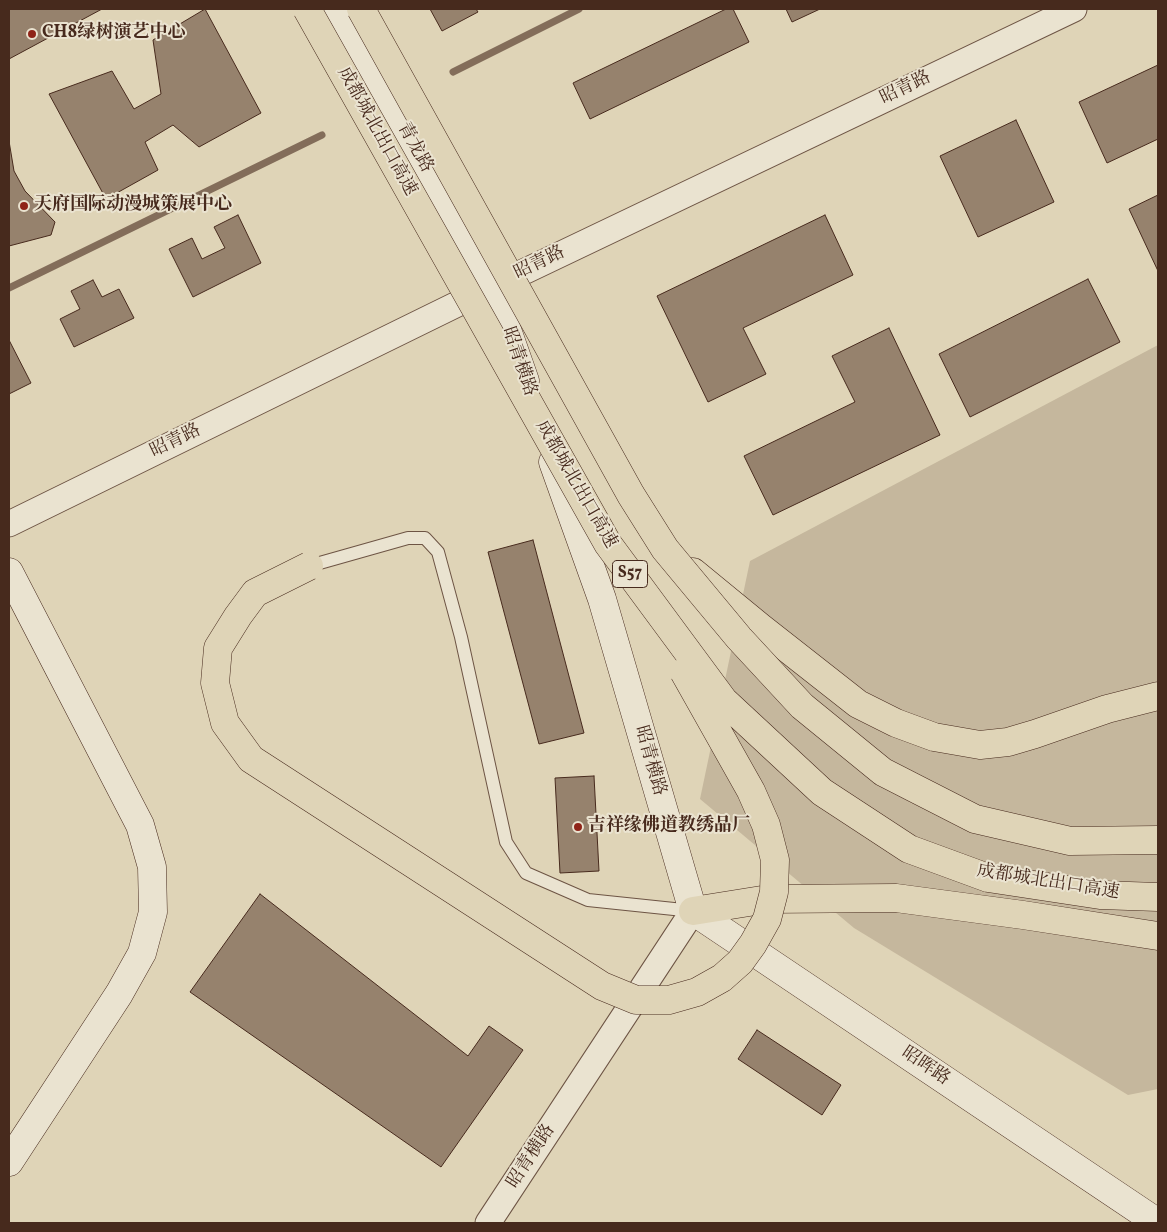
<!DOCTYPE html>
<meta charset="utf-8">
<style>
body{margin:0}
#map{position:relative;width:1167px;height:1232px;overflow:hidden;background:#dfd4b7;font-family:Vollkorn,serif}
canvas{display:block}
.frame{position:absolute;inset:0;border:10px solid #472a1d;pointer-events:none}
</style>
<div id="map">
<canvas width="1167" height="1232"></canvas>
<div class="frame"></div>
</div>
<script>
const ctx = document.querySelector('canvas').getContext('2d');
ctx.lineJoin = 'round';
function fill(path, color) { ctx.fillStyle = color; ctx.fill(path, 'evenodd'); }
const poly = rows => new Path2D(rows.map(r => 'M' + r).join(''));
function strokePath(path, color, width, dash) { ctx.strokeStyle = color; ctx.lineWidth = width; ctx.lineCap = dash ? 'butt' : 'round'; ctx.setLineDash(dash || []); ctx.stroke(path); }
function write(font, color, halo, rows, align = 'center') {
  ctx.font = font + ' Vollkorn,"Noto Serif SC",serif'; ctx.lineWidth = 4; ctx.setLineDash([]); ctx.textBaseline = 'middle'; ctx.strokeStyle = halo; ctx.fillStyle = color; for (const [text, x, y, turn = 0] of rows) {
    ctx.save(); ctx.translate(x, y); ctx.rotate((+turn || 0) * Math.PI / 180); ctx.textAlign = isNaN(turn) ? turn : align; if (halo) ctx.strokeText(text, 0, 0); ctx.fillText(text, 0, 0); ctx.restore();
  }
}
const green = poly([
 [1158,345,1158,1089,1128,1095,854,928,700,799,750,561]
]);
const stream = poly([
 [453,72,579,9],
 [9,288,322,135]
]);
const building = poly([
 [9,9,102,9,9,59,9,9],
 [205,9,261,113,199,147,173,125,145,142,158,170,106,199,49,94,112,71,134,109,161,94,153,40,205,9],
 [430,9,476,9,478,12,442,31,430,9],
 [726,9,733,9,749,42,590,119,573,83,726,9],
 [786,9,820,9,792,22,786,9],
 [1158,65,1158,139,1107,163,1079,102,1158,65],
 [1016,120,1054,202,978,237,940,156,1016,120],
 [9,141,14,171,25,191,55,222,51,235,9,246,9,141],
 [1158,195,1158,271,1129,209,1158,195],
 [238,215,261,263,193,297,169,249,192,238,202,259,225,248,214,227,238,215],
 [825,215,853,275,743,328,766,374,708,402,657,296,825,215],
 [1088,279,1120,342,970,417,939,354,1088,279],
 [93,280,102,297,119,289,134,318,74,347,60,319,80,309,71,291,93,280],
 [889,328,940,435,773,515,744,456,855,402,832,356,889,328],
 [9,340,31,383,9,394,9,340],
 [533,540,584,733,539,744,488,552,533,540],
 [594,776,599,871,560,873,555,778,594,776],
 [260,894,468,1056,489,1026,523,1050,441,1167,190,992,260,894],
 [757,1030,841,1085,822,1115,738,1059,757,1030]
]);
const lane = poly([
 [309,566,408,538,425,538,438,552,461,637,506,842,526,873,588,900,693,911]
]);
const street = poly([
 [9,524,492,287,1074,9],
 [488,1223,693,911]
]);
const secondary = poly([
 [336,9,492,287,525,381],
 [553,462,602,599,693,911,1158,1223],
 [9,572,140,825,152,867,153,912,142,953,119,994,9,1162]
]);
const highway = poly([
 [693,572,760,627,858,704,896,723,934,737,980,745,1008,742,1035,734,1107,709,1158,696],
 [693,911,768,899,896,898,1023,915,1158,936]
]);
const highwayBridge = poly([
 [307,9,608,544,724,701,822,792,909,849,988,878,1100,895,1158,897],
 [361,9,631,495,665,549,739,638,802,706,883,772,975,819,1070,841,1158,840],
 [309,566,255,593,238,616,218,648,215,683,225,723,251,759,602,986,636,1000,669,1000,697,992,722,978,740,962,753,944,767,919,774,892,775,860,766,825,751,791,684,672]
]);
const markers = [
 [32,34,5,"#8f2418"],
 [24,206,5,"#8f2418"],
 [578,827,5,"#8f2418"]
];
const shields = [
 [630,574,35]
];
const shieldNames = [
 ["S57",630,574]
];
const poiNames = [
 ["CH8绿树演艺中心",42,34],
 ["天府国际动漫城策展中心",34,206],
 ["吉祥缘佛道教绣品厂",588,827]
];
const streetNames = [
 ["昭青路",906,89,-26],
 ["成都城北出口高速",376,132,61],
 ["青龙路",414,148,61],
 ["昭青路",540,264,-26],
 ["昭青横路",518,362,71],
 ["昭青路",176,442,-26],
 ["成都城北出口高速",575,485,60],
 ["昭青横路",649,761,74],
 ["成都城北出口高速",1048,883,9],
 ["昭晖路",925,1067,34],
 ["昭青横路",532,1157,-57]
];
fill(green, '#c5b79d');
strokePath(stream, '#836d5a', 7);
fill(building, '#96826d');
strokePath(building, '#472a1d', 1);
strokePath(lane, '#6d5444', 14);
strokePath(street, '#6d5444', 27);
strokePath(secondary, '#472a1d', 29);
strokePath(highway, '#472a1d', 29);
strokePath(lane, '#eae3d0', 12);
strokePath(street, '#eae3d0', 25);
strokePath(secondary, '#eae3d0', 28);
strokePath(highway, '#dfd4b7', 28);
strokePath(highwayBridge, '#472a1d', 29, []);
strokePath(highwayBridge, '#dfd4b7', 28);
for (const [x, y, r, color] of markers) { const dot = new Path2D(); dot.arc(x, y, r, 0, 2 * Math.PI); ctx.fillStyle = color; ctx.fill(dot); strokePath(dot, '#eae3d0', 2); }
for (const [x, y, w] of shields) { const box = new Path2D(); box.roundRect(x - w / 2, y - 13.5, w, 27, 4); ctx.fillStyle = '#eae3d0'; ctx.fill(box); strokePath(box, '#472a1d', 1); }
write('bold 16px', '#472a1d', null, shieldNames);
write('bold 18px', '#472a1d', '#eae3d0', poiNames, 'left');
write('18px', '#472a1d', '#eae3d0', streetNames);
</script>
